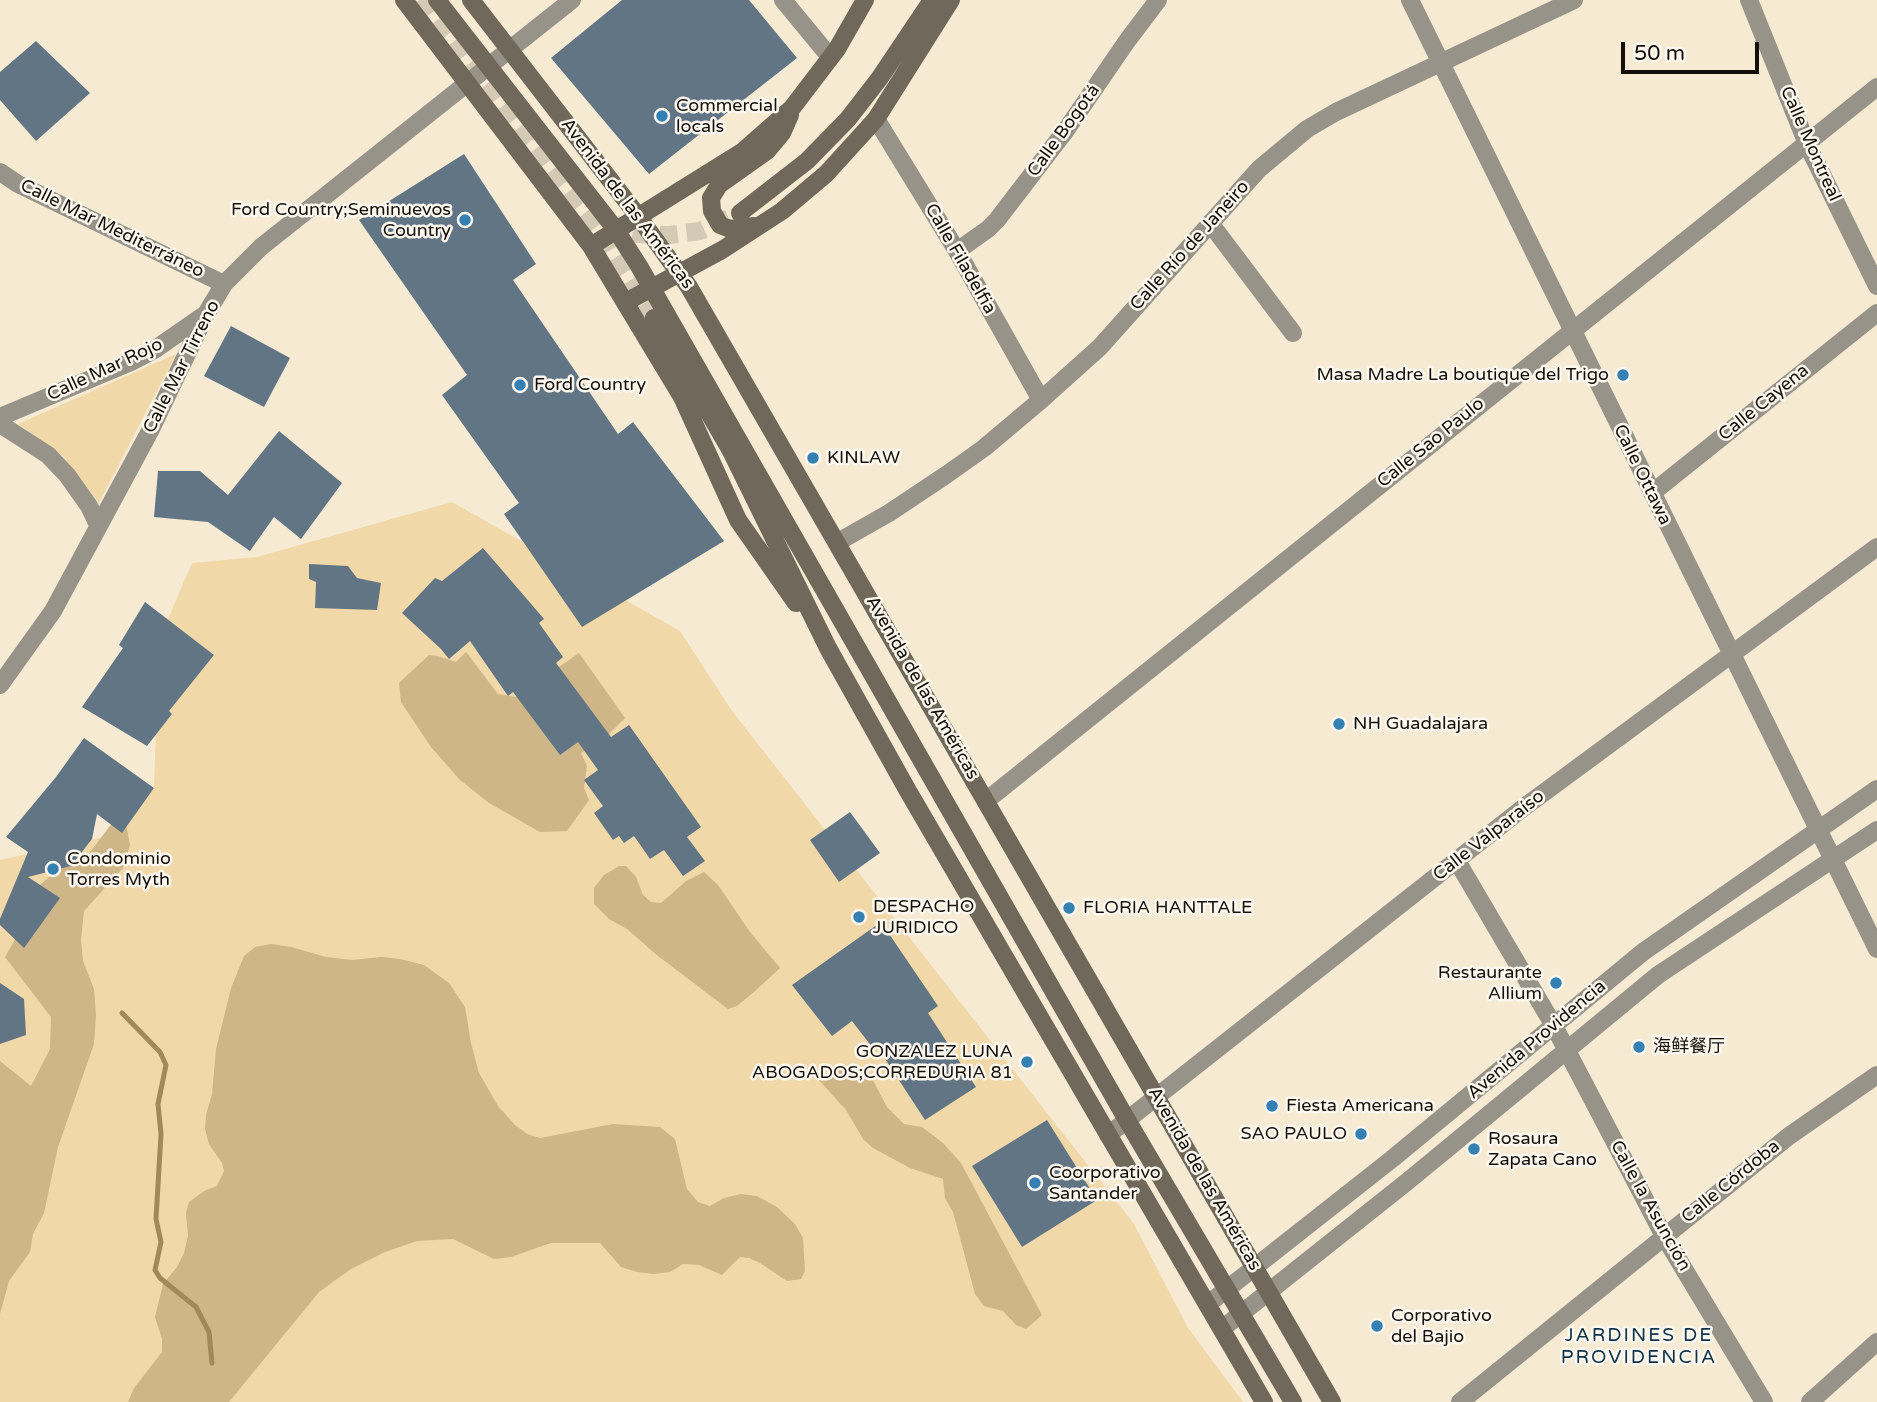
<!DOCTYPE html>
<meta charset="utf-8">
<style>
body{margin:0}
#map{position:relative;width:1877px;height:1402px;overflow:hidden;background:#f6ead3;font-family:"Varela Round",sans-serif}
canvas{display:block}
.scale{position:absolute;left:1621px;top:42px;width:138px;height:32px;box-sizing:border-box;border:4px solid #130f08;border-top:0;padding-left:9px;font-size:21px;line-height:24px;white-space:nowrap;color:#130f08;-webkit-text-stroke:5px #fdf8ef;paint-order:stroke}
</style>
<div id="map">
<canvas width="1877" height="1402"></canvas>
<div class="scale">50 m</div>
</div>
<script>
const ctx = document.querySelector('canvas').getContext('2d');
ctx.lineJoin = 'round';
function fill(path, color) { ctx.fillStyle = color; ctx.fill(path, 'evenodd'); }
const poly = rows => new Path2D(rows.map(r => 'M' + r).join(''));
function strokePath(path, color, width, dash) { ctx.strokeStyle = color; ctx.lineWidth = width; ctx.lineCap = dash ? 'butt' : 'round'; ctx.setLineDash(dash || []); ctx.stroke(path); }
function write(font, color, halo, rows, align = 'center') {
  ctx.font = font + ' "Varela Round","Noto Sans SC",sans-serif'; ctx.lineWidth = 5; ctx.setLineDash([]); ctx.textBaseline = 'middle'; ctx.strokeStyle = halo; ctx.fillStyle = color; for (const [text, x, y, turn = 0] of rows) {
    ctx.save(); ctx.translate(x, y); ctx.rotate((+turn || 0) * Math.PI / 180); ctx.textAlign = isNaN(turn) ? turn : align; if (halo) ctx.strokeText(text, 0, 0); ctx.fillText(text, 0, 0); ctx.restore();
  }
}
const green = poly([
 [176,354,99,503,63,456,18,424],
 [452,502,680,631,732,711,1134,1224,1188,1328,1243,1402,0,1402,0,860,122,833,154,788,159,640,192,563,257,557]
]);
const forest = poly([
 [466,652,498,694,516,697,579,653,625,718,607,736,581,753,587,766,584,788,589,800,567,831,540,832,489,803,459,779,431,747,401,702,399,683,429,655,438,656,456,662],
 [116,818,126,824,130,845,123,868,84,911,81,940,83,961,94,989,96,1015,94,1044,58,1147,44,1213,33,1234,30,1252,9,1281,0,1314,0,1061,31,1086,50,1049,51,1017,5,957,26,920,33,891,63,865,87,856],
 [619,866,626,866,636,877,643,895,651,902,661,903,686,881,704,872,718,885,750,932,780,968,754,992,737,1006,728,1009,658,956,627,929,609,919,594,904,594,888,604,875],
 [271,944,291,947,326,957,352,960,381,957,400,959,424,965,449,983,465,1007,471,1043,479,1073,498,1106,515,1125,527,1134,540,1138,613,1124,660,1127,675,1139,687,1189,698,1202,710,1206,724,1198,741,1194,757,1196,777,1207,795,1224,803,1238,805,1271,801,1279,787,1281,760,1263,749,1258,740,1257,722,1275,699,1265,683,1264,670,1272,654,1274,637,1272,621,1267,600,1243,551,1243,511,1257,494,1259,453,1239,417,1241,385,1252,351,1269,319,1292,229,1402,128,1402,134,1388,162,1352,162,1339,155,1317,163,1284,177,1267,184,1253,188,1236,186,1213,189,1202,204,1191,217,1186,224,1171,222,1163,209,1144,205,1129,206,1115,212,1094,216,1049,231,988,244,956,255,947],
 [850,1064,868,1071,887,1107,904,1124,922,1127,943,1143,961,1163,1042,1315,1026,1329,1016,1325,1003,1311,984,1306,975,1294,953,1212,945,1198,943,1179,910,1168,873,1148,863,1139,846,1110,819,1080]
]);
const stream = poly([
 [122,1013,160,1052,166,1065,158,1104,161,1134,156,1219,161,1242,155,1270,160,1278,196,1307,209,1332,212,1363]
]);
const building = poly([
 [622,0,749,0,797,58,649,174,551,58],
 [36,41,90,93,36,141,0,100,0,72],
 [464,154,536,264,513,280,618,434,633,422,724,541,582,627,504,514,519,503,442,395,467,375,359,220],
 [231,326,290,358,264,407,204,376],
 [279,431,342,483,301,539,274,517,250,551,208,522,154,517,158,471,200,471,228,495],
 [483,548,544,619,539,623,563,657,556,663,611,737,629,725,701,827,687,837,705,861,683,876,664,850,650,859,634,836,624,843,619,836,613,840,594,813,603,806,584,780,598,770,578,742,560,755,513,692,508,696,470,641,449,659,441,649,402,613,435,578,442,581],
 [309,564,348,566,357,578,381,583,377,610,315,608,316,582,309,579],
 [145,602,214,655,169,711,172,714,147,746,82,707,123,648,119,645],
 [84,738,154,788,122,833,97,814,92,839,71,866,28,877,60,898,24,948,0,925,0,919,28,852,6,837,56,777],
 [850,812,880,853,839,882,810,840],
 [881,922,938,1006,928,1013,976,1087,925,1120,876,1045,872,1047,852,1021,832,1036,792,985],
 [0,983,24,999,26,1035,0,1044],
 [1047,1120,1097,1200,1022,1247,972,1166]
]);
const secondaryTunnel = poly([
 [419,0,608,247,654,318],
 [607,225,638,234,669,235,700,231,740,213]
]);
const street = poly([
 [783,0,830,57],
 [1410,0,1877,949],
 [1749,0,1807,144,1877,286],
 [876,119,957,251,1041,400],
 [0,172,18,184,224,284],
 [1210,223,1293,333],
 [957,251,988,229,997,220,1066,130,1127,41,1158,0],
 [0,417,131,362,154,350,203,316],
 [0,424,48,455,67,475,89,506,98,525],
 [1652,493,1877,313],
 [838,542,889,513,946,475,984,448,1041,400,1100,347,1259,169,1307,129,1336,112,1574,0],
 [0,685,53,611,150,431,206,314,224,284,261,247,572,0],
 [987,800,1877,87],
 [1457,861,1554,1026,1664,1236,1764,1402],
 [1108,1135,1523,808,1877,547],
 [1208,1304,1392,1159,1643,952,1877,789],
 [1223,1328,1408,1181,1658,975,1877,830],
 [1460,1402,1789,1136,1877,1075],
 [1810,1402,1877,1342]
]);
const secondary = poly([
 [404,0,591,246,682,397,738,520,796,603],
 [437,0,616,230,639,266,1127,1120,1293,1402],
 [471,0,638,216,689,287,1332,1402],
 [740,213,807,161,848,119,879,79,932,0],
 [754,226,730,229,720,225,712,211,711,198,719,185,767,151,782,133,790,115],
 [591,246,742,152,792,108,837,49,865,0],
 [626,302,722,250,782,211,826,174,876,119,951,0],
 [654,318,731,451,828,648,908,791,1264,1402]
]);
const markers = [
 [662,116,7,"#3580b3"],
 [465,220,7,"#3580b3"],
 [1623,375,7,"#3580b3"],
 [520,385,7,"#3580b3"],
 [813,458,7,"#3580b3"],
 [1339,724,7,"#3580b3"],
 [53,869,7,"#3580b3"],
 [1069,908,7,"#3580b3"],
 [859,917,7,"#3580b3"],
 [1556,983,7,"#3580b3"],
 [1639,1047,7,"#3580b3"],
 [1027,1062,7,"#3580b3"],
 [1272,1106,7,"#3580b3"],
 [1361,1134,7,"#3580b3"],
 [1474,1149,7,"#3580b3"],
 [1035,1183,7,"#3580b3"],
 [1377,1326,7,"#3580b3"]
];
const poiNames = [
 ["Commercial",676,106],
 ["locals",676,127],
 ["Ford Country;Seminuevos",451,210,"right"],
 ["Country",451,231,"right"],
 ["Masa Madre La boutique del Trigo",1609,375,"right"],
 ["Ford Country",534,385],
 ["KINLAW",827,458],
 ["NH Guadalajara",1353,724],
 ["Condominio",67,859],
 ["Torres Myth",67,880],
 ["DESPACHO",873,907],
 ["JURIDICO",873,928],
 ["FLORIA HANTTALE",1083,908],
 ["Restaurante",1542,973,"right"],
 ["Allium",1542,994,"right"],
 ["海鲜餐厅",1653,1047],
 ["GONZALEZ LUNA",1013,1052,"right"],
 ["ABOGADOS;CORREDURIA 81",1013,1073,"right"],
 ["Fiesta Americana",1286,1106],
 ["SAO PAULO",1347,1134,"right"],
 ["Rosaura",1488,1139],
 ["Zapata Cano",1488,1160],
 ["Coorporativo",1049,1173],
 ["Santander",1049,1194],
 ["Corporativo",1391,1316],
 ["del Bajio",1391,1337]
];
const streetNames = [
 ["Calle Bogotá",1064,131,-54],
 ["Calle Montreal",1810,144,66],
 ["Avenida de las Américas",627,204,53],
 ["Calle Mar Mediterráneo",112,229,26],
 ["Calle Río de Janeiro",1190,246,-48],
 ["Calle Filadelfia",960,259,60],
 ["Calle Mar Tirreno",182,367,-63],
 ["Calle Mar Rojo",105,370,-25],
 ["Calle Cayena",1764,403,-39],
 ["Calle Sao Paulo",1431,443,-39],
 ["Calle Ottawa",1642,475,64],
 ["Avenida de las Américas",922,688,60],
 ["Calle Valparaíso",1489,836,-38],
 ["Avenida Providencia",1537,1040,-40],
 ["Avenida de las Américas",1204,1179,60],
 ["Calle Córdoba",1731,1182,-39],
 ["Calle la Asunción",1650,1206,61]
];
const neighbourhoodNames = [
 ["JARDINES DE",1639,1336],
 ["PROVIDENCIA",1639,1358]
];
fill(green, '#f0d8a8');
fill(forest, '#cfb688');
strokePath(stream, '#a1895c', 5);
fill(building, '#627585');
strokePath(secondaryTunnel, '#d4c9b5', 18, [18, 9]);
strokePath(street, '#989389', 18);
strokePath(secondary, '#70695b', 18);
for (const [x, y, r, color] of markers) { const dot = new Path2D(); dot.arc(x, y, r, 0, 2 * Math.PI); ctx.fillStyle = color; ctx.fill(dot); strokePath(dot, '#fdf8ef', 2.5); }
write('18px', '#130f08', '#fdf8ef', poiNames, 'left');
write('18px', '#130f08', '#fdf8ef', streetNames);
ctx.letterSpacing = '2px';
write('19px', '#0d324a', '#fdf8ef', neighbourhoodNames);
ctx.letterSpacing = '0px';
</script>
